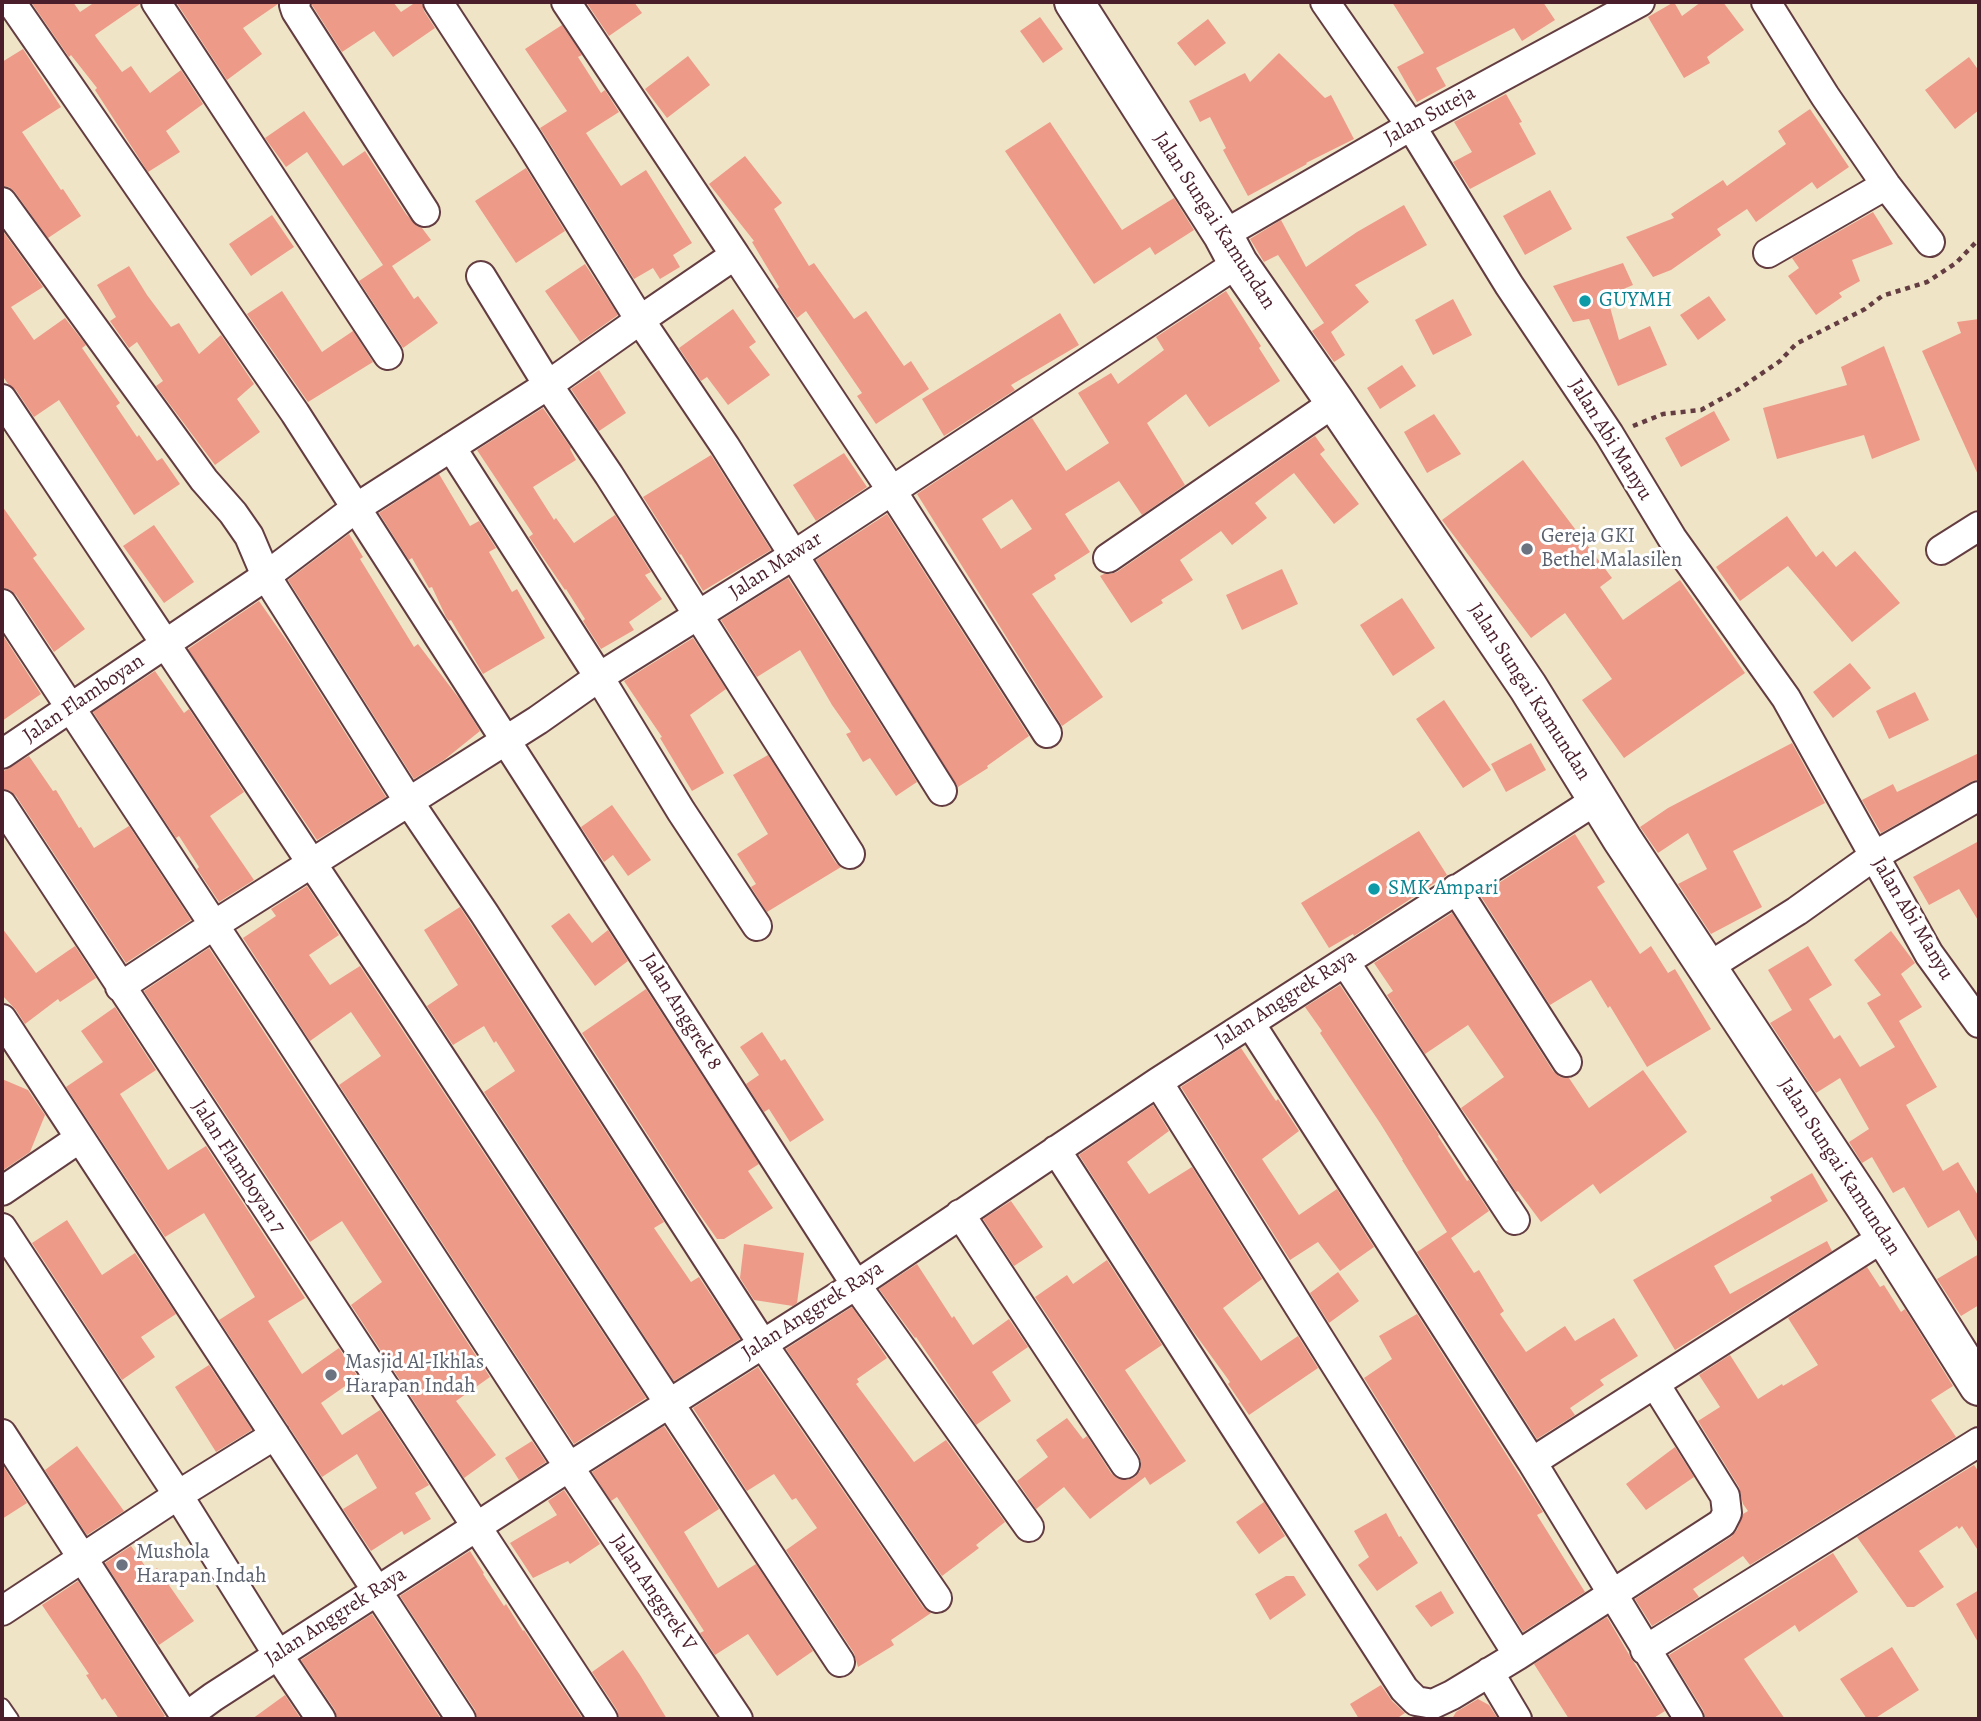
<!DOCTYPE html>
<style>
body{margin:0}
#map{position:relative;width:1981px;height:1721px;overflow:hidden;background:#f0e4c6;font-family:Alegreya,serif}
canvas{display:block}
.frame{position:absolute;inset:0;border:4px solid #4a1f2b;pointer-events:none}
</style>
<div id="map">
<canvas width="1981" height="1721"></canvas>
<div class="frame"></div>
</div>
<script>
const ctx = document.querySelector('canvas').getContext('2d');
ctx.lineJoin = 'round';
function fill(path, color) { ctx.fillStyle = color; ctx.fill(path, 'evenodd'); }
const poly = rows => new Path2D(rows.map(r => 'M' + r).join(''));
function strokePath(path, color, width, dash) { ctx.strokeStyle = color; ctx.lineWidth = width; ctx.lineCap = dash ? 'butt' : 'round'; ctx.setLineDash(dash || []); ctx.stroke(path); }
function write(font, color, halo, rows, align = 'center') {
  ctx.font = font + ' Alegreya,serif'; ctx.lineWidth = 6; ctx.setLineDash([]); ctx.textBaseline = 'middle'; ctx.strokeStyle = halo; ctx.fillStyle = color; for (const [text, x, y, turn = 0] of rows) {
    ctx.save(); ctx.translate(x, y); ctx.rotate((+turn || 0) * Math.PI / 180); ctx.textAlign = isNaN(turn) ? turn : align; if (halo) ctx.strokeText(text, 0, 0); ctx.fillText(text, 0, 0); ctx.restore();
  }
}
const building = poly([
 [31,2,73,2,80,12,95,2,140,2,140,4,95,35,96,37,122,72,131,66,150,93,181,70,203,104,166,131,180,152,148,172,95,90,97,88,71,55,69,57],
 [176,2,278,2,278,4,243,28,262,54,227,80],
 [312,2,393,2,401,12,416,2,422,2,424,11,435,28,393,57,374,31,342,52,312,5],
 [586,2,634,2,642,13,609,36],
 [1392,2,1543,2,1555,20,1522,41,1514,28,1436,68,1446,86,1417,102,1397,67,1424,53],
 [1674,2,1682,16,1701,2,1723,2,1744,30,1707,57,1710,63,1684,78,1648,17],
 [1040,17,1063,49,1043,63,1020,31],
 [1208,19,1226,43,1195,66,1177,43],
 [562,25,582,55,578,57,601,93,605,90,619,112,586,133,621,186,646,170,692,243,673,255,680,267,660,279,653,268,634,279,540,128,567,111,525,49],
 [23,49,61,107,22,132,61,190,63,189,81,216,48,238,15,192,9,187,2,186,2,62],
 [1279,53,1325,98,1331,95,1354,139,1306,163,1307,164,1248,196,1223,150,1226,148,1210,117,1200,122,1189,101,1245,73,1250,82],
 [688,56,710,85,667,118,645,89],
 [1969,57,1979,71,1979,110,1955,129,1925,90],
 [1506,94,1522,122,1519,123,1536,154,1470,189,1453,162,1472,152,1454,122],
 [1810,109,1849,167,1817,189,1812,182,1756,222,1747,209,1717,229,1721,235,1671,270,1653,277,1626,237,1674,218,1671,214,1723,180,1727,186,1786,144,1778,131],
 [304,111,343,166,365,151,406,214,417,226,422,228,431,240,392,266,414,299,418,296,438,323,403,348,359,281,383,265,307,152,286,167,265,138],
 [1050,122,1122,230,1174,198,1194,230,1155,255,1150,247,1094,284,1005,151],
 [745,156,782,203,774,209,809,266,814,263,854,319,866,311,904,366,911,361,929,389,876,424,857,396,862,393,806,311,797,318,777,289,779,287,752,242,754,241,709,184],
 [526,168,565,231,516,263,475,201],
 [1550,190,1572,229,1525,255,1503,216],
 [1404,205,1427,245,1355,285,1369,302,1331,332,1345,355,1334,362,1312,331,1324,323,1278,255,1264,262,1250,239,1281,220,1306,267,1357,232],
 [1873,212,1893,244,1852,260,1860,281,1839,293,1842,297,1816,315,1788,276,1799,268,1792,258],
 [272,215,294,247,251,276,229,244],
 [2,230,43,287,11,307,34,340,65,318,86,345,82,348,120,403,116,406,137,437,139,435,157,461,162,458,180,484,134,515,59,400,34,417,16,390,8,384,2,375],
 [1623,263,1633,285,1607,296,1619,340,1650,326,1667,365,1618,386,1589,319,1573,322,1553,286],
 [585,264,618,315,580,342,545,291],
 [129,266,147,295,171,327,179,323,199,354,221,335,254,384,237,399,260,432,215,465,156,386,163,381,137,342,129,348,110,321,116,317,97,285],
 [282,291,322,352,353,331,373,362,308,402,247,314],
 [1226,291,1261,346,1259,348,1280,381,1209,427,1186,394,1147,423,1185,485,1142,515,1119,481,1065,514,1090,552,1054,575,1056,579,1032,594,1103,697,1062,726,917,494,1032,418,1066,471,1109,443,1078,393,1111,373,1118,384,1164,350,1156,337],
 [1012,499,1032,529,1001,549,982,519],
 [1709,296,1726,320,1698,340,1680,315],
 [1453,299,1472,335,1433,355,1415,320],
 [733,309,756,342,749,347,770,375,728,405,707,377,701,381,679,348],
 [1060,313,1079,345,1011,385,1015,390,944,436,922,399],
 [1979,319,1979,477,1922,351,1961,333,1957,322],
 [1884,346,1920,440,1872,459,1864,435,1777,459,1763,408,1847,385,1841,367],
 [1402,365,1416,386,1380,409,1367,388],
 [599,370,626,413,599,431,571,389],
 [543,408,571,448,570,449,576,460,533,487,554,520,556,518,574,543,615,515,651,572,645,575,662,599,629,622,634,630,601,649,583,621,585,619,566,589,565,590,529,537,533,534,477,450],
 [1714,411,1730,440,1681,467,1665,438],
 [1434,414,1461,454,1427,473,1404,432],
 [1315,436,1325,450,1320,454,1359,504,1334,524,1294,473,1255,503,1267,518,1232,545,1221,531,1180,560,1193,580,1161,600,1163,603,1131,623,1100,576,1104,574,1110,574,1117,572],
 [844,453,867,487,816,521,793,485],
 [711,455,771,550,703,591,681,554,680,555,643,497],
 [1523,460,1612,578,1600,587,1623,620,1680,580,1745,673,1624,758,1582,700,1612,679,1565,613,1531,638,1442,520],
 [439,474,470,526,479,521,496,548,489,552,512,592,517,589,545,638,483,674,451,620,449,621,446,617,432,587,429,588,412,558,409,560,379,513],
 [2,506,37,555,33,558,85,629,54,652,16,595,10,590,2,587],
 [887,514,1029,736,987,766,988,768,958,787,816,560],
 [1787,516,1816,557,1823,551,1836,567,1855,551,1900,603,1852,642,1788,566,1740,601,1716,567],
 [154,525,194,582,164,603,123,546],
 [349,534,363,557,360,559,414,647,418,644,461,701,480,731,444,760,414,779,288,580],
 [1282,569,1298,604,1242,630,1226,595],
 [788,578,917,782,896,796,870,758,863,762,846,734,851,732,832,705,800,650,757,677,721,620],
 [1402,598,1435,648,1393,676,1360,625],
 [259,601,289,644,386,797,317,840,188,649],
 [2,634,41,694,2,721],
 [693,638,726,689,690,715,724,773,692,791,660,738,662,737,624,681],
 [1850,663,1871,688,1833,718,1813,692],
 [155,671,184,713,189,709,244,792,210,816,254,880,219,902,197,869,199,867,179,836,176,838,93,712],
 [1915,692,1929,720,1889,739,1876,711],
 [1444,700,1491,770,1463,788,1416,719],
 [1531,743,1546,770,1506,792,1491,764],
 [1792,743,1825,803,1733,851,1762,907,1711,934,1678,884,1707,869,1688,833,1658,853,1640,827,1668,808],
 [1979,753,1979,779,1971,782,1881,833,1862,800,1893,784,1897,792],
 [768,755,836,863,841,867,767,912,751,887,756,884,737,854,768,834,733,775],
 [29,756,53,791,56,790,79,828,81,827,94,848,129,826,191,920,126,963,16,796,10,791,4,789,2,785,2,772],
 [612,805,651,860,628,876,613,855,604,862,581,827],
 [1419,831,1447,875,1354,936,1353,934,1329,948,1301,903],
 [1575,834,1605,882,1597,887,1640,954,1651,946,1668,973,1675,969,1711,1029,1647,1067,1610,1006,1608,1008,1591,980,1550,1005,1480,895],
 [1979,841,1979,922,1959,889,1929,905,1913,877],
 [307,886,339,935,309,955,330,985,360,966,646,1398,574,1444,339,1085,381,1056,351,1012,310,1041,243,938,276,916,271,909],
 [460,907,664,1222,654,1228,691,1282,699,1277,740,1339,674,1381,484,1092,515,1071,496,1041,494,1043,484,1026,453,1045,427,1006,458,985,424,930],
 [569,913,592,943,608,930,628,961,595,986,551,926],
 [1452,913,1553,1071,1560,1077,1569,1078,1589,1108,1643,1070,1687,1132,1600,1194,1593,1184,1541,1222,1518,1191,1516,1192,1496,1161,1498,1160,1461,1108,1504,1077,1468,1025,1425,1054,1387,995,1393,991,1374,963],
 [2,928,36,973,75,946,96,978,60,1002,58,999,25,1024,16,1010,2,995],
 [1891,931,1915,963,1901,974,1922,1007,1899,1021,1937,1087,1906,1105,1943,1171,1958,1162,1979,1197,1979,1245,1959,1210,1928,1228,1904,1187,1893,1193,1872,1157,1862,1163,1849,1142,1869,1129,1840,1078,1816,1093,1770,1023,1792,1010,1768,970,1808,946,1832,985,1809,999,1834,1039,1840,1035,1860,1067,1895,1047,1867,1003,1881,995,1854,960],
 [209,948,490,1377,456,1401,496,1455,464,1478,351,1305,382,1282,342,1221,310,1242,144,991],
 [1340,985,1439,1135,1438,1136,1467,1181,1469,1180,1489,1211,1451,1238,1474,1273,1479,1270,1504,1311,1500,1314,1526,1352,1565,1326,1575,1341,1614,1318,1638,1356,1600,1380,1604,1385,1570,1408,1575,1415,1537,1439,1417,1252,1447,1232,1402,1160,1403,1160,1380,1123,1320,1033,1322,1031,1305,1007],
 [646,989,759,1164,748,1171,773,1208,724,1239,717,1239,693,1205,582,1033],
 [115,1007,156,1070,120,1094,168,1170,206,1146,305,1298,268,1321,302,1374,339,1348,358,1377,321,1403,342,1435,380,1410,429,1485,415,1493,431,1519,404,1535,402,1531,371,1551,343,1509,377,1488,357,1454,322,1477,219,1320,255,1297,204,1213,165,1237,66,1087,103,1062,81,1031],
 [762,1032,781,1061,785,1059,824,1120,790,1142,769,1109,764,1112,746,1084,759,1075,740,1047],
 [1241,1048,1276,1101,1278,1099,1299,1131,1262,1159,1299,1215,1337,1189,1374,1247,1340,1271,1318,1242,1290,1260,1181,1087],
 [2,1079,28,1090,45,1115,30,1152,2,1171],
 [1153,1105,1169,1131,1127,1162,1149,1194,1192,1167,1262,1279,1223,1308,1261,1361,1298,1336,1318,1368,1249,1415,1228,1384,1230,1382,1190,1327,1079,1155],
 [1812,1173,1828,1201,1714,1266,1730,1294,1827,1241,1832,1251,1675,1350,1633,1280,1772,1201,1770,1197],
 [1011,1201,1043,1247,1014,1266,983,1219],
 [67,1220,102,1275,135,1253,176,1314,141,1337,155,1357,122,1380,32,1243],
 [744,1244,804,1253,797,1303,793,1306,754,1300,740,1278],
 [1979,1254,1979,1305,1961,1316,1937,1279],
 [1107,1260,1162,1345,1125,1370,1186,1461,1150,1485,1145,1477,1090,1519,1064,1487,1036,1509,1017,1481,1048,1457,1036,1440,1067,1418,1083,1439,1087,1436,1111,1473,1117,1478,1127,1480,1135,1477,1140,1471,1141,1462,1139,1455,1035,1297,1067,1275,1073,1284],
 [917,1264,952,1318,954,1316,973,1345,1009,1319,1028,1347,992,1372,1011,1401,976,1425,916,1337,915,1338,879,1289],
 [1867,1267,1880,1287,1884,1285,1901,1312,1905,1309,1953,1386,1931,1400,1956,1437,1750,1565,1743,1556,1693,1589,1699,1597,1652,1626,1635,1599,1731,1537,1737,1530,1743,1514,1748,1511,1743,1504,1739,1487,1698,1421,1720,1407,1699,1375,1730,1355,1758,1399,1782,1384,1783,1386,1818,1365,1788,1318],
 [1338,1272,1359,1301,1329,1323,1310,1293],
 [852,1307,887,1358,857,1379,859,1382,856,1384,914,1462,946,1440,1005,1522,976,1545,979,1548,942,1576,786,1349],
 [1417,1314,1543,1512,1537,1515,1585,1592,1523,1632,1364,1378,1392,1359,1379,1336],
 [209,1365,252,1430,216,1452,175,1387],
 [758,1367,923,1607,931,1613,891,1640,894,1645,858,1667,854,1653,786,1550,817,1528,796,1498,792,1500,774,1474,747,1491,693,1408],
 [664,1426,719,1509,684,1532,718,1588,756,1564,813,1651,777,1676,748,1634,715,1655,700,1633,704,1631,617,1497,611,1501,592,1472],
 [532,1441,546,1462,519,1480,505,1458],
 [77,1446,124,1511,87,1535,45,1470],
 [1675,1447,1694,1477,1646,1510,1626,1484],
 [2,1464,27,1503,2,1519],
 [1974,1465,1979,1472,1979,1552,1962,1526,1959,1529,1957,1526,1919,1551,1944,1587,1914,1607,1907,1607,1857,1537],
 [564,1490,600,1544,570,1564,568,1561,533,1578,510,1543,557,1515,548,1501],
 [1264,1502,1285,1536,1259,1554,1236,1522],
 [1386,1513,1399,1537,1401,1536,1418,1563,1377,1591,1358,1565,1369,1557,1354,1531],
 [131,1546,150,1573,157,1568,194,1621,159,1645,105,1563],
 [470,1551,484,1573,483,1574,504,1606,506,1604,523,1631,524,1630,583,1719,477,1719,475,1710,400,1596],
 [1833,1553,1858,1592,1799,1632,1795,1625,1744,1659,1785,1719,1706,1719,1703,1710,1669,1655],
 [1286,1576,1294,1576,1306,1595,1270,1620,1255,1594],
 [78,1581,165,1716,160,1719,119,1719,105,1698,102,1700,86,1675,89,1674,42,1605],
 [1979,1590,1979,1644,1956,1604],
 [1441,1591,1454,1613,1431,1627,1415,1606],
 [372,1614,441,1719,337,1719,335,1710,301,1660],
 [1607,1617,1631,1658,1665,1711,1652,1719,1569,1719,1534,1664],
 [1892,1647,1919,1690,1874,1719,1867,1719,1840,1679],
 [623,1650,640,1675,667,1719,619,1719,617,1710,592,1672],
 [1381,1685,1392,1701,1405,1713,1396,1719,1359,1719,1350,1704],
 [285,1695,301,1719,252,1719],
 [1478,1699,1489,1705,1498,1719,1452,1719,1456,1712]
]);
const path = poly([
 [1633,426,1663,414,1701,410,1739,389,1780,361,1796,344,1865,309,1882,296,1927,282,1956,263,1979,239]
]);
const service = poly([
 [2,1706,11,1719]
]);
const minor = poly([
 [11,2,295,413,856,1285,1029,1527],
 [156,2,388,355],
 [296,2,294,5,296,11,425,212],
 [438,2,528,140,640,320,735,255,892,491,1047,733],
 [566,2,735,255],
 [1325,2,1411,126,1509,285,1609,434,1672,538,1786,698,1929,954,1979,1023],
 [1766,2,1825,96,1886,185,1930,242],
 [2,202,204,480,233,513,249,536,266,576,409,802,484,913,762,1343,937,1598],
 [1223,235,1411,126,1640,2],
 [1768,253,1886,185],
 [481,276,548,385,609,475,850,854],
 [2,399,409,1009,840,1662],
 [451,447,599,677,681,811,757,926],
 [1941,550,1979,526],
 [1108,558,1335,402],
 [2,604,282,1028,569,1467,738,1719],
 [2,754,266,576,356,508,548,385,640,320,725,446,942,791],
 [2,805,603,1719],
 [1456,889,1567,1062],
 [1345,962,1515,1220],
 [1708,967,1797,911,1874,856,1979,796],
 [120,987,214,925,538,720,599,677,794,555,1238,263],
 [2,1019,461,1719],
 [1250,1023,1532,1462,1689,1719],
 [1158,1082,1518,1655],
 [1056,1150,1404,1689,1416,1701,1433,1704,1452,1695,1518,1655,1722,1523,1727,1513,1725,1496,1655,1384],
 [2,1191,80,1138],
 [960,1214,1125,1464],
 [2,1228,178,1495,278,1655,321,1719],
 [2,1434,187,1719],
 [1532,1462,1884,1237],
 [2,1611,178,1495,275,1435],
 [1645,1650,1979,1442],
 [1489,1672,1517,1719],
 [183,1719,213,1697,569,1467,856,1285,1158,1082,1598,799]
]);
const secondary = poly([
 [1074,2,1223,235,1238,263,1335,402,1528,687,1622,839,1865,1206,1979,1386]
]);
const markers = [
 [1585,301,7,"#0f9aa8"],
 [1527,549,7,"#6b7280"],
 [1374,889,7,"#0f9aa8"],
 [331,1375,7,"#6b7280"],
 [122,1565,7,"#6b7280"]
];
const streetNames = [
 ["Jalan Suteja",1430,116,-29],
 ["Jalan Sungai Kamundan",1214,221,57],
 ["Jalan Abi Manyu",1610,440,58],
 ["Jalan Mawar",776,566,-33],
 ["Jalan Sungai Kamundan",1529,692,57],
 ["Jalan Flamboyan",84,699,-34],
 ["Jalan Abi Manyu",1912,919,59],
 ["Jalan Anggrek Raya",1286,999,-33],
 ["Jalan Anggrek 8",681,1012,58],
 ["Jalan Flamboyan 7",238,1167,57],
 ["Jalan Sungai Kamundan",1839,1167,57],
 ["Jalan Anggrek Raya",813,1311,-33],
 ["Jalan Anggrek V",653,1593,56],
 ["Jalan Anggrek Raya",336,1617,-33]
];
const cultureNames = [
 ["GUYMH",1599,301],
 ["SMK Ampari",1388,889]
];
const worshipNames = [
 ["Gereja GKI",1541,537],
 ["Bethel Malasilen",1541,561],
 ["Masjid Al-Ikhlas",345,1363],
 ["Harapan Indah",345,1387],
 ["Mushola",136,1553],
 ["Harapan Indah",136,1577]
];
fill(building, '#ed9a89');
strokePath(service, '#633d42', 18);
strokePath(minor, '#633d42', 32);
strokePath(secondary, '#633d42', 42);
strokePath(path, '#633d42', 4.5, [5, 5]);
strokePath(service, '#fff', 14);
strokePath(minor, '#fff', 28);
strokePath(secondary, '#fff', 38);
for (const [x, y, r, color] of markers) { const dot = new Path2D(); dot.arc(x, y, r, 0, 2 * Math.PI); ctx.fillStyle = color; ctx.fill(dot); strokePath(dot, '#fff', 2.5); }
write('21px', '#4a1f2b', '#fff', streetNames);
write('21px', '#0d838f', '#fff', cultureNames, 'left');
write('21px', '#5b616d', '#fff', worshipNames, 'left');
</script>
